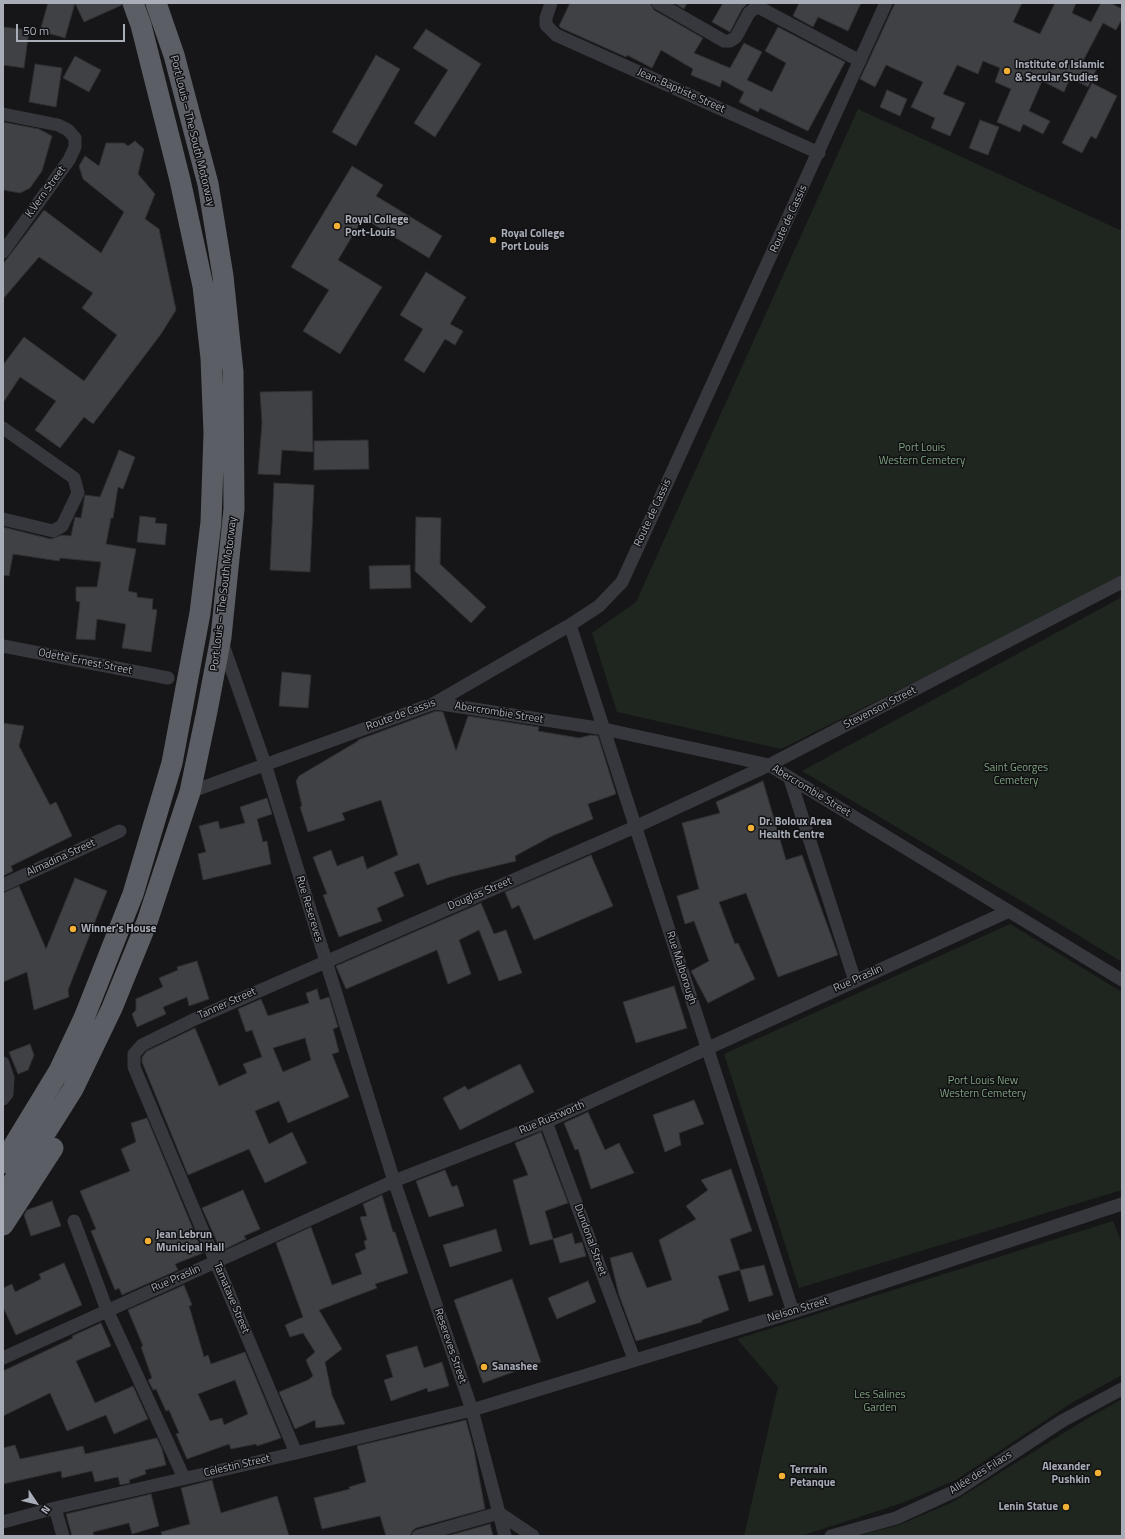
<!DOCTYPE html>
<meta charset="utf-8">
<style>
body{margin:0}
#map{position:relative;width:1125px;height:1539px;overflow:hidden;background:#161618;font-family:"Titillium Web",sans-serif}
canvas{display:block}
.frame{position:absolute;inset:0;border:4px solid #a8adb8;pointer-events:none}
.north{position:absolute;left:16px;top:1483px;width:40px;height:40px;-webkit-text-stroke:3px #111113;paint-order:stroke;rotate:125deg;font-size:11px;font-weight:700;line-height:16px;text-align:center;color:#a8adb8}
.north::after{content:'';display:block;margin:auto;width:14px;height:18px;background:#a8adb8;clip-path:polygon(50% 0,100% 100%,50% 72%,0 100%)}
.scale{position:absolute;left:16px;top:24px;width:109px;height:18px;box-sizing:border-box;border:2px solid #a8adb8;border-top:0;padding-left:5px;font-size:12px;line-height:14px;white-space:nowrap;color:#a8adb8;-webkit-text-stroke:3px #111113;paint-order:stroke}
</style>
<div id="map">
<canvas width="1125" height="1539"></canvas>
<div class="frame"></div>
<div class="north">N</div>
<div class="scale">50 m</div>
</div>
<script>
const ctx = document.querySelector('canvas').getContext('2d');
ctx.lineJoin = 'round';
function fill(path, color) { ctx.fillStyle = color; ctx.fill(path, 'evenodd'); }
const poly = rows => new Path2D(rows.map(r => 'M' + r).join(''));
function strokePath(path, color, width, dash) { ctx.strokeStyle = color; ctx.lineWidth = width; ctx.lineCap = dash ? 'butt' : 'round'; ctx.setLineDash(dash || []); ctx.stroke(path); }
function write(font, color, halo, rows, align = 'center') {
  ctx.font = font + ' "Titillium Web",sans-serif'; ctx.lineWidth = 3; ctx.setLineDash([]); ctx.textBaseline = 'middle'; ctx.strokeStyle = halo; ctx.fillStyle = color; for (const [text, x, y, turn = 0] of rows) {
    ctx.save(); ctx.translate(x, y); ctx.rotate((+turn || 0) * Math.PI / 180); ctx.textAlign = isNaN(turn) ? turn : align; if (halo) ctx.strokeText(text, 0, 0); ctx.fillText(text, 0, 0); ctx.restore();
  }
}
const green = poly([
 [858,109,1122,231,1122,578,781,749,617,712,592,633,636,602],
 [1122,597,1122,962,1050,918,802,771],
 [1010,924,1122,992,1122,1190,799,1288,724,1054],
 [1113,1221,1122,1244,1122,1375,1073,1402,956,1480,902,1503,801,1536,744,1536,778,1387,737,1339],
 [1122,1399,1122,1536,857,1536,899,1525,951,1503,1083,1421]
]);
const building = poly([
 [48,3,121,3,122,5,84,22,75,3,65,38,40,31,48,3],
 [570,3,650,3,654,10,703,38,694,53,730,68,744,43,762,52,747,80,772,92,786,63,765,51,778,27,845,62,808,131,760,108,758,112,739,102,744,92,722,80,720,87,691,75,693,69,661,50,652,68,627,55,626,57,561,28,559,26,570,3],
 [674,3,687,3,684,9,674,3],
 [723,3,748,3,742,9,730,32,712,22,723,3],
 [799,3,861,3,848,31,818,17,813,27,793,16,799,3],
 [895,3,1022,3,1013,22,1040,34,1055,3,1076,3,1072,13,1091,22,1101,3,1111,3,1122,9,1122,19,1116,30,1103,23,1083,61,1097,68,1088,87,1070,78,1064,92,1042,81,1029,111,1050,121,1043,134,1023,124,1020,132,997,122,1011,89,995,82,1000,68,983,61,978,74,957,65,943,94,965,103,950,136,931,128,935,118,911,107,923,82,886,65,875,87,860,79,895,3],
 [3,27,29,30,24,68,3,65,3,27],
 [426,29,481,64,435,137,414,123,448,70,413,48,426,29],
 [376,55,400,69,356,146,332,132,376,55],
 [75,56,101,70,89,92,63,78,75,56],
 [35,64,62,68,56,107,29,102,35,64],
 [1092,83,1117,96,1096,139,1091,136,1082,153,1062,143,1092,83],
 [887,90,907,99,900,116,880,107,887,90],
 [980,120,999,127,988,155,969,148,980,120],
 [3,122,39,129,52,136,42,171,30,188,20,193,3,190,3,122],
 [135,141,144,149,138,174,155,194,145,219,159,229,176,310,161,334,93,424,84,417,60,448,35,430,56,401,20,377,3,403,3,365,24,337,84,381,117,335,82,308,93,293,39,257,3,299,3,264,44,210,101,253,124,212,83,179,79,166,85,156,99,166,106,143,124,143,128,146,135,141],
 [352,166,383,185,376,196,442,236,429,258,363,218,338,260,382,287,340,354,303,331,329,290,291,267,352,166],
 [426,272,466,297,450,324,463,331,455,345,445,339,424,373,404,360,423,329,400,315,426,272],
 [312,391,313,452,282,450,280,475,258,474,262,423,260,392,312,391],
 [368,440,369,469,314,470,314,441,368,440],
 [119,450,135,457,123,489,118,487,113,518,111,518,106,544,136,549,128,591,137,593,137,597,153,599,152,609,157,610,151,652,122,648,126,624,97,619,95,640,76,639,80,602,76,601,76,587,97,587,101,562,60,558,59,561,13,554,9,576,3,575,3,527,51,539,62,535,71,536,75,517,81,518,85,495,100,497,119,450],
 [274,483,314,485,310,572,270,570,274,483],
 [140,516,156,518,155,523,167,524,165,545,137,542,140,516],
 [416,517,441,518,440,564,486,607,471,623,415,571,416,517],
 [410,565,411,588,370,589,369,566,410,565],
 [282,672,311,675,308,708,279,706,282,672],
 [436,711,443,712,456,751,468,716,539,727,538,731,579,738,591,735,598,736,616,794,588,804,593,819,552,836,515,856,516,861,450,877,427,885,419,863,394,872,404,896,377,908,382,921,339,937,323,895,327,894,313,857,331,850,337,866,363,856,367,869,398,855,381,800,342,813,345,820,308,832,300,807,302,806,296,781,299,776,358,741,358,740,436,711],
 [3,723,24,726,19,746,50,805,56,802,72,836,11,866,13,871,3,876,3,723],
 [763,781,786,860,802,855,838,955,778,977,746,893,719,902,735,944,738,943,755,979,708,1003,691,971,709,961,694,921,685,924,677,896,699,889,682,823,720,813,716,802,763,781],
 [267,798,272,814,257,819,263,842,267,841,271,864,203,880,198,854,206,852,199,826,218,821,220,829,245,823,240,807,267,798],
 [591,855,613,906,534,940,519,905,512,909,505,892,591,855],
 [75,878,107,891,68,990,69,997,34,1010,27,972,3,982,3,893,19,886,46,949,75,878],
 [481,903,494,934,506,930,522,973,499,981,479,930,459,940,471,974,448,984,437,950,346,989,336,966,481,903],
 [197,961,209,999,189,1006,187,997,163,1007,166,1014,137,1027,132,1014,136,1010,136,999,163,987,159,978,178,970,177,967,197,961],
 [674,986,687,1028,636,1043,623,1002,674,986],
 [317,989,320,1000,329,997,338,1027,333,1029,339,1052,332,1054,349,1097,288,1123,279,1101,255,1111,269,1144,292,1132,307,1163,265,1183,249,1149,188,1175,142,1062,142,1057,147,1051,195,1028,219,1086,247,1073,243,1064,262,1057,252,1030,246,1032,238,1009,261,999,268,1016,309,1003,306,993,317,989],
 [305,1038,311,1060,283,1072,273,1048,305,1038],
 [30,1044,34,1055,28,1070,18,1074,9,1052,30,1044],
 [520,1064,534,1092,460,1130,443,1098,465,1086,468,1090,520,1064],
 [694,1100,704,1124,679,1133,681,1145,665,1152,653,1115,694,1100],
 [588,1112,605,1150,619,1143,634,1173,591,1189,578,1149,575,1150,564,1123,588,1112],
 [147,1118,203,1253,175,1264,178,1270,122,1295,119,1288,115,1290,91,1231,96,1229,80,1191,130,1171,121,1149,136,1142,131,1123,147,1118],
 [541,1132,568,1203,545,1211,553,1239,530,1245,513,1180,528,1175,515,1143,541,1132],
 [731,1169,752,1231,730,1239,740,1270,718,1276,729,1310,702,1320,702,1322,636,1341,619,1295,610,1258,632,1252,647,1288,672,1280,659,1240,696,1219,686,1206,708,1190,701,1180,731,1169],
 [445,1170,452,1187,457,1185,464,1206,429,1217,416,1181,445,1170],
 [243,1190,260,1229,244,1236,246,1239,221,1251,202,1208,243,1190],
 [382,1195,393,1232,395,1232,408,1273,375,1284,377,1288,319,1310,342,1349,325,1362,332,1395,345,1424,316,1428,315,1420,295,1429,279,1392,308,1380,313,1376,306,1360,315,1352,303,1333,290,1337,285,1325,303,1317,276,1243,311,1227,332,1285,362,1274,355,1254,366,1249,364,1241,367,1240,360,1217,367,1216,363,1204,382,1195],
 [52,1201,61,1226,31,1236,24,1215,27,1210,52,1201],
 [496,1229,502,1251,450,1267,443,1245,496,1229],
 [572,1233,575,1244,582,1242,586,1256,560,1263,553,1239,572,1233],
 [64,1263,82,1305,16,1335,3,1307,3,1288,12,1284,15,1292,41,1279,39,1274,64,1263],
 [764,1265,773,1295,749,1302,740,1270,764,1265],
 [512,1279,541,1362,483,1383,454,1300,512,1279],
 [588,1281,596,1302,557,1319,548,1298,588,1281],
 [184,1285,192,1305,189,1306,204,1357,208,1355,211,1364,245,1352,281,1438,257,1446,256,1444,231,1449,229,1444,187,1459,176,1434,179,1433,169,1410,166,1411,156,1389,153,1390,148,1380,152,1378,141,1347,143,1346,128,1310,184,1285],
 [235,1380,248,1414,224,1425,222,1418,210,1421,198,1394,235,1380],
 [101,1323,111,1346,76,1361,95,1403,133,1386,148,1419,114,1434,106,1415,67,1431,50,1393,3,1416,3,1371,73,1338,72,1336,101,1323],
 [417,1346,424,1368,442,1362,449,1386,428,1392,427,1388,391,1401,384,1380,393,1377,386,1355,417,1346],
 [466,1420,474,1450,485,1509,416,1528,412,1531,410,1536,386,1536,380,1516,322,1529,314,1498,350,1489,349,1487,366,1482,357,1446,466,1420],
 [157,1438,162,1449,166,1465,145,1470,146,1474,129,1480,130,1483,120,1485,118,1477,95,1482,92,1471,62,1478,61,1471,3,1484,3,1448,15,1445,20,1459,83,1446,85,1454,157,1438],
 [212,1480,221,1513,277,1496,289,1536,162,1536,161,1532,190,1524,181,1488,212,1480],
 [151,1494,159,1526,132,1534,129,1523,93,1532,94,1536,72,1536,66,1514,151,1494],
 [490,1524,493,1536,447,1536,490,1524]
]);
const minor = poly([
 [551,3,546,18,546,25,556,35,819,153],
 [658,3,724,41,730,41,736,37,749,13,755,8,760,8,860,61],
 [3,114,58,125,68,130,75,138,75,147,69,160,3,252],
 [3,428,74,478,78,493,62,526,53,531,3,519],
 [570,625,793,1312],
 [222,642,265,764,394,1181,472,1410,505,1536],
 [3,646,168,678],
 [435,703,604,729,769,765,1122,980],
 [790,779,855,981],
 [190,792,435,703,570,625,599,606,622,582,886,3],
 [3,885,120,831],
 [3,1063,8,1078,7,1094,3,1099],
 [546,1122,634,1359],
 [74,1221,107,1310,184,1478],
 [3,1358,394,1181,546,1122,1009,911],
 [296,1453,134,1067,134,1054,142,1045,197,1018,635,827,769,765,1122,582],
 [55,1508,63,1536],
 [499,1513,533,1536],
 [3,1522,55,1508,296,1453,472,1410,793,1312,1122,1204],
 [418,1536,499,1513],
 [831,1536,896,1518,957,1490,1062,1421,1122,1389]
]);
const trunk = poly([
 [3,1163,59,1071,84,1018,133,894,172,763,200,613,211,522,214,433,211,358,203,286,180,180,141,25,133,3],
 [3,1196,27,1162,73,1089,112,1008,147,922,190,792,207,711,221,637,234,509,233,372,223,276,208,184,174,55,156,3],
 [3,1225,53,1148]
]);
const markers = [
 [1007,71,4,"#f2b134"],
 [337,226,4,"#f2b134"],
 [493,240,4,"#f2b134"],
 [751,828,4,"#f2b134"],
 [73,929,4,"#f2b134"],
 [148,1241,4,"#f2b134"],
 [484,1367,4,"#f2b134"],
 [1098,1473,4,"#f2b134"],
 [782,1476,4,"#f2b134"],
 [1066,1507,4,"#f2b134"]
];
const poiNames = [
 ["Institute of Islamic",1015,65],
 ["& Secular Studies",1015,78],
 ["Royal College",345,220],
 ["Port-Louis",345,233],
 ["Royal College",501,234],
 ["Port Louis",501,247],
 ["Dr. Boloux Area",759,822],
 ["Health Centre",759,835],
 ["Winner's House",81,929],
 ["Jean Lebrun",156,1235],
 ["Municipal Hall",156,1248],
 ["Sanashee",492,1367],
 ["Alexander",1090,1467,"right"],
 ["Pushkin",1090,1480,"right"],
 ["Terrrain",790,1470],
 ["Petanque",790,1483],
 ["Lenin Statue",1058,1507,"right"]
];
const streetNames = [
 ["Jean-Baptiste Street",681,91,24],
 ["Port Louis – The South Motorway",192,131,76],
 ["K.Vern Street",46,192,-54],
 ["Route de Cassis",789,219,-65],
 ["Route de Cassis",653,513,-65],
 ["Port Louis – The South Motorway",224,594,-83],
 ["Odette Ernest Street",85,662,11],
 ["Stevenson Street",880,708,-27],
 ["Abercrombie Street",499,713,9],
 ["Route de Cassis",401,715,-20],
 ["Abercrombie Street",811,791,31],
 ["Almadina Street",61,858,-25],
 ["Douglas Street",480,894,-23],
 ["Rue Resereves",309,909,73],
 ["Rue Malborough",681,968,72],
 ["Rue Praslin",858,979,-24],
 ["Tanner Street",227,1004,-24],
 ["Rue Rustworth",552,1118,-23],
 ["Dundonal Street",590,1240,70],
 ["Rue Praslin",176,1279,-24],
 ["Tamatave Street",231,1298,67],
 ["Nelson Street",798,1310,-17],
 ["Resereves Street",450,1346,71],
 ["Celestin Street",237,1466,-13],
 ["Allée des Filaos",981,1473,-32]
];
const parkNames = [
 ["Port Louis",922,448],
 ["Western Cemetery",922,461],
 ["Saint Georges",1016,768],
 ["Cemetery",1016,781],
 ["Port Louis New",983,1081],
 ["Western Cemetery",983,1094],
 ["Les Salines",880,1395],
 ["Garden",880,1408]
];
fill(green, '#1e261f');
fill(building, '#404145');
strokePath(building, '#303034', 1);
strokePath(minor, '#37383d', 13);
strokePath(trunk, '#5b5e65', 21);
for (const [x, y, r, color] of markers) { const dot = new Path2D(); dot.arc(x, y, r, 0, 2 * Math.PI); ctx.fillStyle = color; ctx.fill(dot); strokePath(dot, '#111113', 1.5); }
write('bold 11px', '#a8adb8', '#111113', poiNames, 'left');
write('11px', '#a8adb8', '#111113', streetNames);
write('11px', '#7fa381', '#111113', parkNames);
</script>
